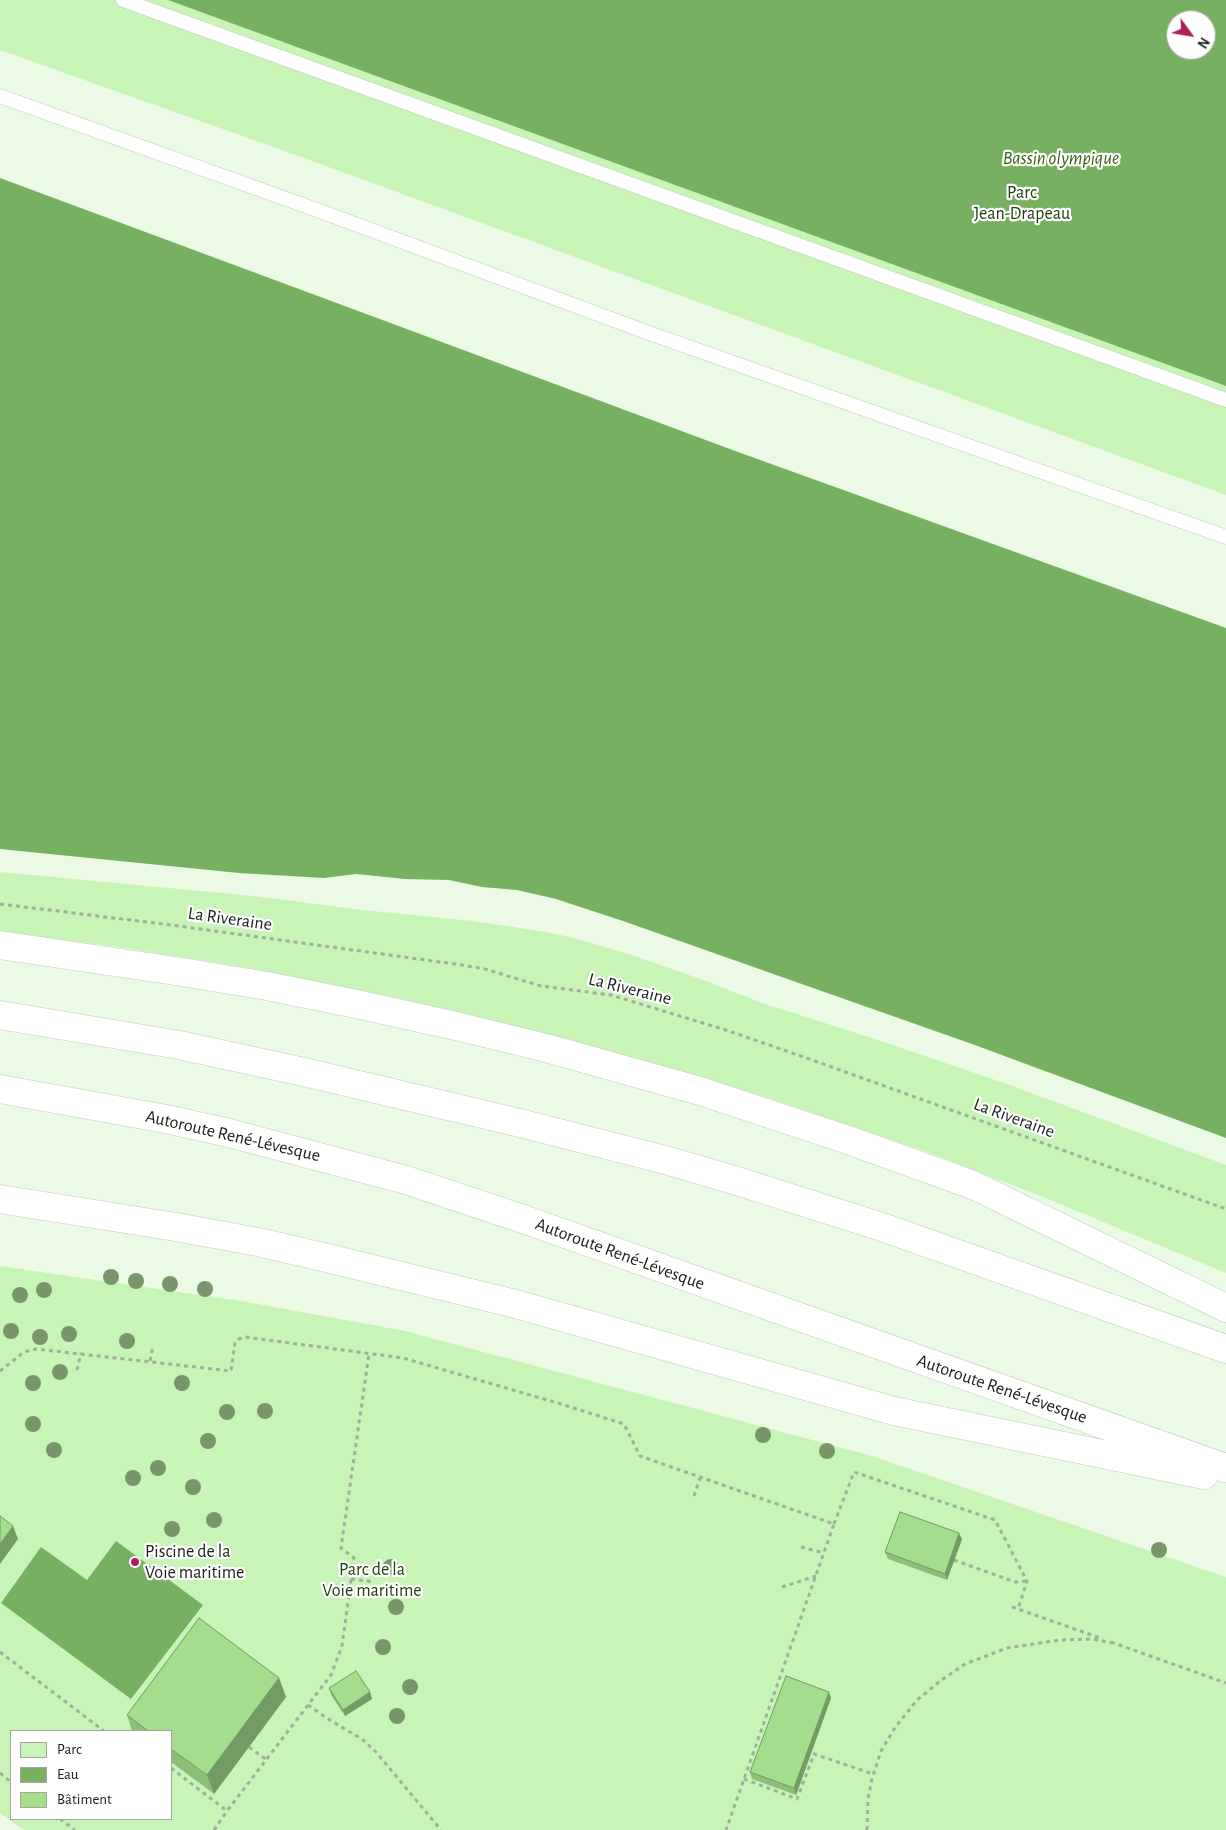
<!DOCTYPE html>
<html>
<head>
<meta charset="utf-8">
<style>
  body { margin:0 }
  #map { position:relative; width:1226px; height:1830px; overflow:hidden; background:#eafae4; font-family:"Alegreya Sans",sans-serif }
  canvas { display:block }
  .legend { position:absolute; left:10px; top:1730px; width:162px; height:90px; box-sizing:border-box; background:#fff; border:1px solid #a3a5a2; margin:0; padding:6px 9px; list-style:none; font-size:15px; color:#191e16 }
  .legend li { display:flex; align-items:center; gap:10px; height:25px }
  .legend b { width:25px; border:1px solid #a3a5a2 }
  .north { position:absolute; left:1166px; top:10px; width:50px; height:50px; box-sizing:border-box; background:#fff; border:1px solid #a3a5a2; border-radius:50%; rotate:122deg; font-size:14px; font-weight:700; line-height:20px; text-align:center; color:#191e16 }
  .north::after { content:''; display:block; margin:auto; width:18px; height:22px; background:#ac1e5c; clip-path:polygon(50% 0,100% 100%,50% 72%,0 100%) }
</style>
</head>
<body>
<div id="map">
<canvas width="1226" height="1830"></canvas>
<ul class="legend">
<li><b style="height:14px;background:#c8f4b7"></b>Parc</li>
<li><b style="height:14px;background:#78b061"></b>Eau</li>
<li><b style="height:14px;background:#a4de8d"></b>Bâtiment</li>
</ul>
<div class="north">N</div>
</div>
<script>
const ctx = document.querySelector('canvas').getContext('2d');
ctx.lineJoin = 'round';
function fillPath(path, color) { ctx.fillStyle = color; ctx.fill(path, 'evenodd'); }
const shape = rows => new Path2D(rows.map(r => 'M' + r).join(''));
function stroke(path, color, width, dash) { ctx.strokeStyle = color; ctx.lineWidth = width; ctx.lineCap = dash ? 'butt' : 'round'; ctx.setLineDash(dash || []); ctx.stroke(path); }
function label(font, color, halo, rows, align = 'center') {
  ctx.font = font + ' "Alegreya Sans",sans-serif'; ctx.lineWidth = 4.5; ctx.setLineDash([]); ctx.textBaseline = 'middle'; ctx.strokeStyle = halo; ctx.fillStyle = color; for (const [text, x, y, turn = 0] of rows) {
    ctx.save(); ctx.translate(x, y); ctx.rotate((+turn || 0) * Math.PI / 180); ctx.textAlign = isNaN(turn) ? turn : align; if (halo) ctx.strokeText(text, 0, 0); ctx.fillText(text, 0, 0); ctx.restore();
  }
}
fillPath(shape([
  [0,0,1226,0,1226,495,293,154,0,50],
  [1176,20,1206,20,1206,50,1176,50],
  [0,872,253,896,363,910,473,921,540,931,570,937,629,954,703,980,762,1003,875,1039,1007,1084,1226,1165,1226,1273,1048,1199,930,1153,766,1097,602,1049,459,1012,384,995,244,967,112,946,0,932],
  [0,1266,241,1301,405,1331,872,1456,1226,1577,1226,1830,24,1830,0,1813],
  [11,1731,171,1731,171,1819,11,1819]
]), '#c8f4b7');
fillPath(shape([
  [168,0,1226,0,1226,386,1070,329],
  [1176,20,1206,20,1206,50,1176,50],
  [0,178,738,452,1226,628,1226,1138,972,1044,623,921,556,899,517,890,482,887,449,880,405,879,356,874,324,878,239,873,0,849],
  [116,1541,203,1605,131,1699,1,1603,41,1547,87,1580]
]), '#78b061');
const service = shape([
  [123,0,1226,400],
  [0,96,317,210,649,333,1226,537]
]);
const motorway = shape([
  [0,945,182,972,267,986,356,1004,456,1026,546,1048,700,1091,848,1140,973,1185,1226,1308],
  [0,1015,179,1045,304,1072,524,1124,669,1161,737,1181,882,1227,1226,1349],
  [0,1089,166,1119,229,1133,406,1180,523,1219,1226,1468],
  [0,1199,176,1227,258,1242,327,1258,512,1303,894,1411,1204,1475]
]);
stroke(service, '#bfcfb9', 15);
stroke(motorway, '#bfcfb9', 29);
stroke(shape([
  [0,904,171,925,455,964,485,969,541,986,611,995,729,1031,815,1061,1226,1209],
  [150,1361,153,1346],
  [77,1370,81,1353],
  [0,1371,24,1352,36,1349,231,1371,235,1343,239,1339,245,1337,403,1358,561,1404,624,1424,640,1456,834,1524,726,1830],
  [694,1496,700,1478],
  [834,1524,854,1472,995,1520,1027,1581,1018,1609],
  [801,1547,824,1553],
  [954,1560,1015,1582,1027,1581],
  [351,1579,374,1582],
  [782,1587,816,1576],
  [1012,1607,1103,1639],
  [1111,1642,1226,1683],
  [0,1652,104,1731],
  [308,1705,328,1719,362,1739,376,1752,441,1830],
  [249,1747,267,1760],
  [171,1768,227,1811,331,1675,342,1646,354,1558,341,1548,369,1354],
  [0,1773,11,1782],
  [744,1779,797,1799,814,1754,873,1774],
  [60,1819,75,1830],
  [214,1830,227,1811],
  [867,1830,868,1799,872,1779,881,1751,896,1726,907,1713,916,1701,940,1681,965,1664,1007,1648,1060,1640,1093,1639,1112,1643]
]), '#a3af9e', 3, [4, 4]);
stroke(service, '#fff', 14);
stroke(motorway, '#fff', 28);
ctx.fillStyle = '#7a956c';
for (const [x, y] of [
  [111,1277],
  [136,1281],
  [170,1284],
  [205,1289],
  [44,1290],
  [20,1295],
  [11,1331],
  [69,1334],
  [40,1337],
  [127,1341],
  [60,1372],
  [33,1383],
  [182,1383],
  [265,1411],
  [227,1412],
  [33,1424],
  [763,1435],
  [208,1441],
  [54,1450],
  [827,1451],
  [158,1468],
  [133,1478],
  [193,1487],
  [214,1520],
  [172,1529],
  [1159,1550],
  [391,1567],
  [396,1607],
  [383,1647],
  [410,1687],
  [397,1716]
]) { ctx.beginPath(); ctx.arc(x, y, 8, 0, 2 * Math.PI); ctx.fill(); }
fillPath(shape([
  [962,1539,947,1580,888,1559,885,1552],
  [279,1678,286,1697,214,1794,171,1762,171,1731,132,1731,127,1715],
  [329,1688,370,1692,372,1699,345,1716,331,1695],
  [831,1698,796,1795,752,1779,750,1772]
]), '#8dbf79');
fillPath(shape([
  [13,1526,18,1539,0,1564,0,1544],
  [959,1533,962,1539,947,1580,945,1574],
  [279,1678,286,1697,214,1794,207,1775],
  [370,1692,372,1699,345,1716,343,1710],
  [829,1692,831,1698,796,1795,794,1788]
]), '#739b63');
const building = shape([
  [900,1512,959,1533,945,1574,885,1552,900,1512],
  [0,1516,13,1526,0,1544,0,1516],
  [199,1618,279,1678,207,1775,171,1749,171,1731,148,1731,127,1715,199,1618],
  [356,1671,370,1692,343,1710,329,1688,356,1671],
  [786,1676,829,1692,794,1788,750,1772,786,1676]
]);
fillPath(building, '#a4de8d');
stroke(building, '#739b63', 1);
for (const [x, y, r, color] of [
  [135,1562,5,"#ac1e5c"]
]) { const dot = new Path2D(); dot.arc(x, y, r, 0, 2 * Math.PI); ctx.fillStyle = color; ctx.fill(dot); stroke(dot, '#fff', 2); }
label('18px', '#1e420a', '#fff', [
  ["Parc",1022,193],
  ["Jean-Drapeau",1022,214],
  ["Parc de la",372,1570],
  ["Voie maritime",372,1591]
]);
label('18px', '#191e16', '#fff', [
  ["La Riveraine",230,919,8],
  ["La Riveraine",630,989,14],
  ["La Riveraine",1014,1118,20],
  ["Autoroute René-Lévesque",233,1136,13],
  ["Autoroute René-Lévesque",620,1254,20],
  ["Autoroute René-Lévesque",1002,1389,19]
]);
label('18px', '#191e16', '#fff', [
  ["Piscine de la",145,1552],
  ["Voie maritime",145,1573]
], 'left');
label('italic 19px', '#326616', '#fff', [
  ["Bassin olympique",1061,158]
]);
</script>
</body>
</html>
